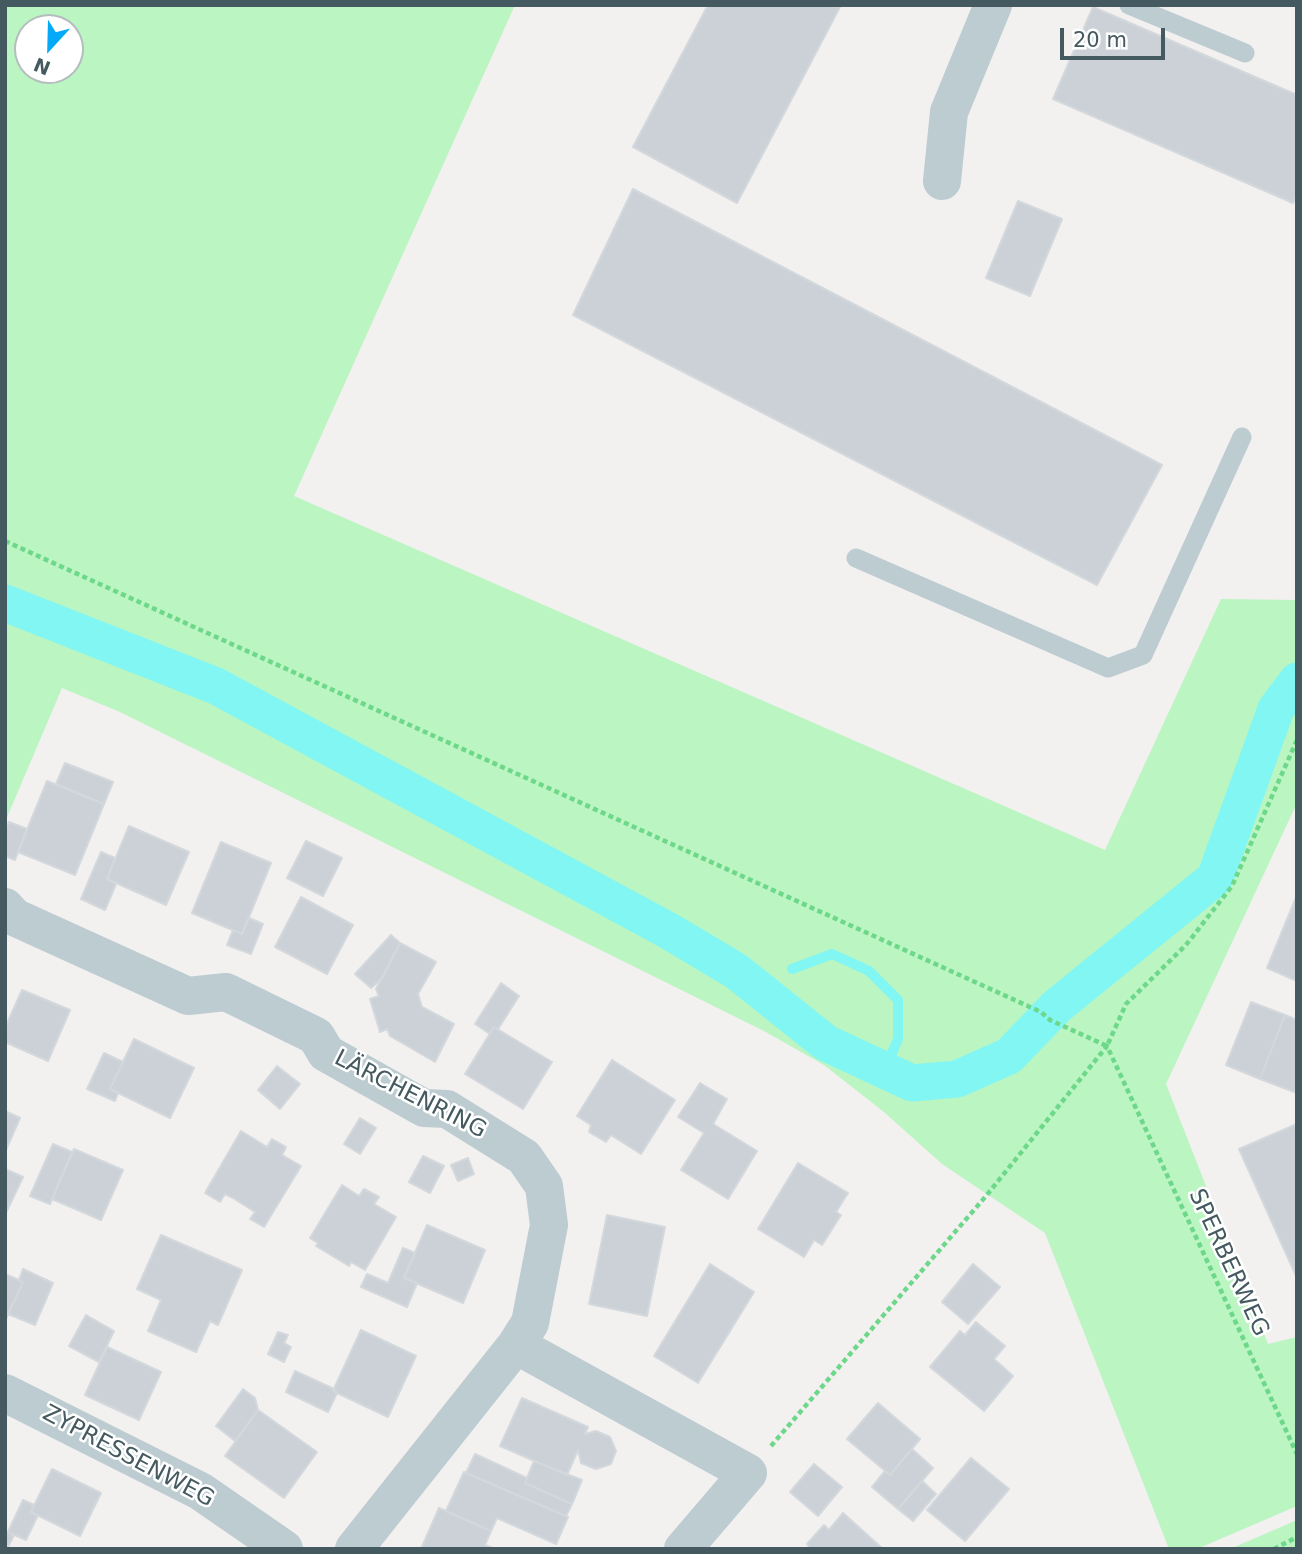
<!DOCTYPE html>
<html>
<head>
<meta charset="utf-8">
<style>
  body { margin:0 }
  #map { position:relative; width:1302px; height:1554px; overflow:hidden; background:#f3f0f0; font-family:"DejaVu Sans",sans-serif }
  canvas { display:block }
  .frame { position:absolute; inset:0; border:7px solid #455a60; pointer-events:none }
  .north { position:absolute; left:14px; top:14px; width:70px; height:70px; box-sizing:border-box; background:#fff; border:2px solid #b5bdbf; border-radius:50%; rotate:202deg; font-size:19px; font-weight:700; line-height:28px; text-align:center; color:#455a60 }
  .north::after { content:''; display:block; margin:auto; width:24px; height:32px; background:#04a9f8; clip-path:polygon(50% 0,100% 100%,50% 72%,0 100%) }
  .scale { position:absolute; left:1060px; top:28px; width:105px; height:32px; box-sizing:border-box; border:4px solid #455a60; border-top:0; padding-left:9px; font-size:21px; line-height:24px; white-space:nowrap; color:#455a60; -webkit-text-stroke:5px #fff; paint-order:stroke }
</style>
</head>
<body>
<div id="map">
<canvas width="1302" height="1554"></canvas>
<div class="frame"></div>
<div class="north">N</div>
<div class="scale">20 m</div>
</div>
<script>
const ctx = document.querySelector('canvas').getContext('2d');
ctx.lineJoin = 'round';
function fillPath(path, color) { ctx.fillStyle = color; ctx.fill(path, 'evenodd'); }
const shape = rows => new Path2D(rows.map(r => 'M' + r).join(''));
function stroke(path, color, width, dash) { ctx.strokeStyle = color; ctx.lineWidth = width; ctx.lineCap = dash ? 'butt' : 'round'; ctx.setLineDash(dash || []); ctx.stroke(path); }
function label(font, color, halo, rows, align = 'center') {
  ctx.font = font + ' "DejaVu Sans",sans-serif'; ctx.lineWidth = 5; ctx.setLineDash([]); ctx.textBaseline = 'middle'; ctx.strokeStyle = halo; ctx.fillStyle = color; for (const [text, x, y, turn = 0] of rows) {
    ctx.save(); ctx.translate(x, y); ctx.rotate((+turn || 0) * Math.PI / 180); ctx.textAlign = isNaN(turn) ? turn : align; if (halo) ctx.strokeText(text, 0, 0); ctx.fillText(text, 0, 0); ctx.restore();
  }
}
fillPath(shape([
  [5,5,515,5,294,496,1105,850,1221,599,1297,600,1297,803,1166,1084,1268,1344,1297,1337,1297,1506,1197,1549,1169,1549,1045,1233,942,1164,884,1112,824,1065,764,1031,120,712,62,688,5,822],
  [28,28,70,28,70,70,28,70],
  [1297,1520,1297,1549,1230,1549]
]), '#baf5c2');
stroke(shape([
  [792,969,832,954,869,971,898,1000,898,1039,884,1072]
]), '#82f6f3', 10);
stroke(shape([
  [5,603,216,686,669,931,736,971,826,1043,912,1083,957,1079,1009,1056,1057,1006,1215,878,1276,709,1297,681]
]), '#82f6f3', 37);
const building = shape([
  [708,5,841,5,737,203,633,147,708,5],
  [1093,7,1297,95,1297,194,1293,203,1053,99,1093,7],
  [633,189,1162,465,1097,585,573,315,633,189],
  [1018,201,1062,219,1030,296,986,278,1018,201],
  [65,763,113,782,104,804,56,784,65,763],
  [47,781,104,804,75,875,18,852,47,781],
  [9,822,27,829,15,860,5,856,5,831,9,822],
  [129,826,189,852,166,905,107,879,129,826],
  [306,841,342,858,323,896,287,878,306,841],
  [221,842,271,863,242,934,192,913,221,842],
  [101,852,115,858,107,879,116,884,105,910,81,899,101,852],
  [1297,895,1297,981,1267,968,1297,895],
  [301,897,353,925,327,974,275,947,301,897],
  [249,918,263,924,251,954,227,945,233,930,242,934,249,918],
  [391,935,400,943,383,977,371,988,355,974,391,935],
  [400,943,436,962,418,994,422,1007,454,1024,435,1062,390,1036,387,1029,380,1032,370,999,379,996,376,989,400,943],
  [501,983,519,996,498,1029,494,1027,490,1034,475,1024,501,983],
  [22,990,70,1010,48,1061,5,1042,5,1028,22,990],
  [1251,1002,1285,1015,1260,1079,1226,1065,1251,1002],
  [1285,1015,1297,1020,1297,1093,1260,1079,1285,1015],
  [494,1027,552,1062,523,1109,465,1074,494,1027],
  [134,1039,194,1068,170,1118,110,1089,134,1039],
  [104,1053,123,1062,110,1089,118,1093,115,1101,87,1089,104,1053],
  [612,1060,675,1100,641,1154,611,1135,606,1142,589,1132,591,1125,577,1116,612,1060],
  [277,1066,300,1084,280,1109,258,1090,277,1066],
  [700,1083,727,1099,713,1124,757,1151,728,1199,681,1170,704,1133,678,1117,700,1083],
  [5,1111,20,1118,5,1152,5,1111],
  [360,1118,376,1128,360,1154,344,1144,360,1118],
  [1297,1124,1297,1278,1239,1149,1297,1124],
  [241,1131,267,1147,272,1139,286,1147,282,1155,301,1166,264,1227,250,1219,255,1212,233,1198,225,1194,220,1202,205,1193,241,1131],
  [53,1144,72,1152,50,1204,30,1196,53,1144],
  [74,1149,123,1170,101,1220,52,1199,74,1149],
  [423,1156,444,1166,430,1193,409,1182,423,1156],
  [468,1158,474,1174,458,1181,451,1165,468,1158],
  [798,1163,848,1193,836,1212,841,1215,822,1245,814,1240,804,1257,758,1229,798,1163],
  [5,1169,23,1177,5,1215,5,1169],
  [342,1185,359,1196,364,1189,379,1197,374,1204,396,1217,365,1270,351,1262,349,1266,316,1246,318,1243,310,1238,342,1185],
  [607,1215,665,1227,647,1316,589,1304,607,1215],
  [427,1225,485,1250,463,1303,404,1278,427,1225],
  [161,1235,242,1270,218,1325,210,1321,196,1352,148,1331,161,1300,137,1289,161,1235],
  [403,1248,415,1253,404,1278,417,1283,407,1307,361,1287,367,1274,388,1283,403,1248],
  [710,1264,754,1292,698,1383,654,1356,710,1264],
  [973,1264,1000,1287,968,1324,942,1302,973,1264],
  [23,1269,53,1283,35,1325,8,1314,23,1282,19,1280,23,1269],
  [5,1274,23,1282,5,1321,5,1274],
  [86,1315,114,1331,99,1362,69,1346,86,1315],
  [976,1322,1005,1346,994,1359,1013,1376,984,1411,930,1367,960,1331,965,1335,976,1322],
  [361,1330,416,1356,388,1417,333,1391,361,1330],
  [278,1332,288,1335,284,1343,291,1347,284,1362,268,1354,278,1332],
  [107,1347,161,1372,139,1420,85,1395,107,1347],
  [295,1371,334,1389,337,1393,328,1412,286,1392,295,1371],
  [243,1389,255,1398,258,1410,235,1441,216,1426,243,1389],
  [522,1398,588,1427,585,1434,596,1431,610,1437,616,1451,611,1464,596,1469,581,1463,578,1450,567,1475,500,1446,522,1398],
  [878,1403,920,1439,890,1475,847,1439,878,1403],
  [258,1410,317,1452,284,1498,225,1456,258,1410],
  [912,1449,933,1468,898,1509,872,1487,885,1471,890,1475,912,1449],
  [475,1454,527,1478,525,1483,572,1504,566,1516,466,1473,475,1454],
  [971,1458,1009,1489,965,1541,927,1510,971,1458],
  [534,1461,582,1480,572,1504,525,1483,534,1461],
  [814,1464,842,1487,818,1516,790,1492,814,1464],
  [52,1469,101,1493,80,1536,31,1512,52,1469],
  [464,1472,568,1517,556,1544,497,1518,491,1531,446,1511,464,1472],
  [922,1481,936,1494,913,1521,898,1509,922,1481],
  [23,1500,34,1505,31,1512,38,1515,26,1540,8,1532,23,1500],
  [439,1508,491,1531,485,1545,495,1549,421,1549,439,1508],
  [843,1513,883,1549,811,1549,807,1544,824,1525,829,1530,843,1513],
  [5,1531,14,1535,7,1549,5,1548,5,1531]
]);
fillPath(building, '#cbd1d6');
stroke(building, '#d3d8dc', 2);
stroke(shape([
  [5,541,1041,1012,1050,1020,1107,1046,1126,1004,1186,945,1232,886,1297,740],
  [771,1446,986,1196,1107,1046,1297,1454],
  [1274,1549,1297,1537]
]), '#6dd78a', 4.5, [5, 3.5]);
stroke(shape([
  [1129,5,1245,53],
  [856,558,1108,668,1143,655,1242,437]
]), '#bcccd1', 19);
stroke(shape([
  [942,181,949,112,993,5],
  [5,907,14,917,188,996,226,992,316,1036,326,1053,424,1108,447,1109,524,1157,544,1186,549,1225,530,1323,516,1345,354,1549],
  [516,1345,748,1473,683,1549],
  [5,1393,200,1491,284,1549]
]), '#bcccd1', 38);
label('23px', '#455a60', '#fff', [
  ["LÄRCHENRING",410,1095,27],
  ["SPERBERWEG",1228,1263,65],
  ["ZYPRESSENWEG",128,1457,28]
]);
</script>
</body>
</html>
